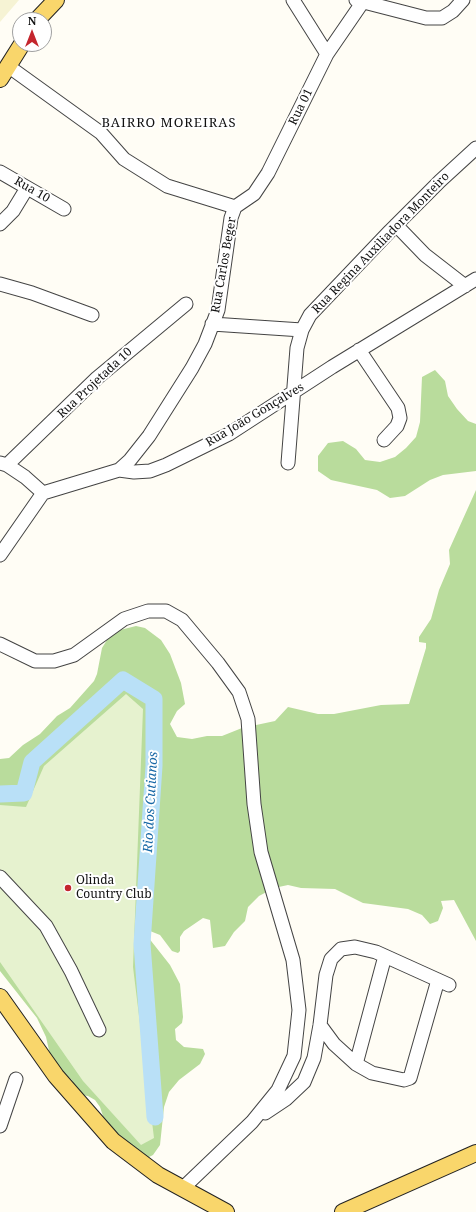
<!DOCTYPE html>
<html>
<head>
<meta charset="utf-8">
<style>
  body { margin:0 }
  #map { position:relative; width:476px; height:1212px; overflow:hidden; background:#fffdf5; font-family:"Noto Serif",serif }
  canvas { display:block }
  .north { position:absolute; left:12px; top:12px; width:40px; height:40px; box-sizing:border-box; background:#fff; border:1px solid #a0a0a0; border-radius:50%; rotate:0deg; font-size:11px; font-weight:700; line-height:16px; text-align:center; color:#111 }
  .north::after { content:''; display:block; margin:auto; width:14px; height:18px; background:#c4262e; clip-path:polygon(50% 0,100% 100%,50% 72%,0 100%) }
</style>
</head>
<body>
<div id="map">
<canvas width="476" height="1212"></canvas>
<div class="north">N</div>
</div>
<script>
const ctx = document.querySelector('canvas').getContext('2d');
ctx.lineJoin = 'round';
function fillPath(path, color) { ctx.fillStyle = color; ctx.fill(path, 'evenodd'); }
const shape = rows => new Path2D(rows.map(r => 'M' + r).join(''));
function stroke(path, color, width, dash) { ctx.strokeStyle = color; ctx.lineWidth = width; ctx.lineCap = dash ? 'butt' : 'round'; ctx.setLineDash(dash || []); ctx.stroke(path); }
function label(font, color, halo, rows, align = 'center') {
  ctx.font = font + ' "Noto Serif",serif'; ctx.lineWidth = 4; ctx.setLineDash([]); ctx.textBaseline = 'middle'; ctx.strokeStyle = halo; ctx.fillStyle = color; for (const [text, x, y, turn = 0] of rows) {
    ctx.save(); ctx.translate(x, y); ctx.rotate((+turn || 0) * Math.PI / 180); ctx.textAlign = isNaN(turn) ? turn : align; if (halo) ctx.strokeText(text, 0, 0); ctx.fillText(text, 0, 0); ctx.restore();
  }
}
fillPath(shape([
  [0,0,19,0,0,22]
]), '#f6f3d4');
fillPath(shape([
  [435,370,445,381,448,396,457,409,468,421,476,424,476,471,443,475,430,480,405,496,390,498,377,490,331,480,318,471,318,456,328,443,343,441,356,449,365,460,380,462,395,457,406,448,416,437,420,422,422,377],
  [476,490,476,941,454,900,441,901,443,908,438,921,430,924,422,915,408,909,363,903,335,889,301,888,288,885,274,888,259,896,248,907,245,921,234,932,225,946,213,948,210,920,203,918,184,931,180,937,180,951,178,953,172,951,160,935,150,931,148,937,170,965,180,984,183,1017,182,1023,175,1029,176,1040,184,1047,203,1049,205,1054,200,1064,179,1080,169,1092,164,1107,160,1145,153,1155,143,1160,107,1128,100,1107,95,1100,88,1096,75,1094,72,1080,58,1068,51,1059,46,1037,37,1018,0,971,0,759,9,758,23,745,40,734,57,716,70,708,94,681,97,674,102,648,107,640,120,630,136,626,145,628,161,640,170,654,181,683,185,704,177,711,170,724,177,737,192,739,207,736,222,736,242,728,275,721,288,707,318,714,334,714,381,705,409,704,426,648,426,643,419,642,419,637,431,619,439,590,450,564,449,550]
]), '#b9dc9c');
fillPath(shape([
  [126,694,143,709,133,967,154,1138,141,1145,83,1081,0,962,0,805,26,807,44,766]
]), '#e6f2cf');
stroke(shape([
  [0,794,24,793,32,762,123,680,154,699,154,766,142,944,155,1117]
]), '#b9e0f7', 17);
const minor = shape([
  [293,0,327,54],
  [356,0,426,18,442,18,453,11,463,0],
  [8,66,101,133,124,159,167,186,235,207,231,218,218,310,205,344,192,368,149,436,130,460,119,470],
  [0,172,64,209],
  [235,207,254,194,268,173,327,54,362,3],
  [0,224,13,211,27,188],
  [396,225,425,255,465,286],
  [0,284,32,293,92,315],
  [212,324,302,330],
  [359,350,398,408,400,418,397,426,384,440],
  [0,463,7,465,25,477,43,493],
  [288,463,297,348,302,330,310,315,390,231,440,181,476,148],
  [7,465,97,378,186,304],
  [43,493,119,470,134,472,150,471,166,465,229,434,332,367,476,279],
  [0,555,43,493],
  [0,644,35,661,54,661,74,655,124,619,148,611,166,611,182,620,218,663,239,692,248,719,254,804,261,852,293,960,299,1010,294,1056,278,1090,252,1122,182,1189],
  [0,877,46,926,71,971,99,1030],
  [320,1025,334,1044,356,1064,372,1073,404,1080,410,1078,438,980],
  [356,1064,385,956],
  [265,1113,286,1099,304,1082,314,1058,320,1025,326,975,331,959,341,949,355,947,376,952,449,985],
  [0,1126,16,1079]
]);
const major = shape([
  [37,20,56,0],
  [0,79,22,44],
  [0,997,56,1076,113,1141,158,1175,226,1212],
  [343,1212,476,1153]
]);
stroke(minor, '#444', 15);
stroke(major, '#222', 18);
stroke(minor, '#fff', 13);
stroke(major, '#f9d66b', 16);
for (const [x, y, r, color] of [
  [68,888,4,"#c4262e"]
]) { const dot = new Path2D(); dot.arc(x, y, r, 0, 2 * Math.PI); ctx.fillStyle = color; ctx.fill(dot); stroke(dot, '#fff', 1.5); }
label('12px', '#111', '#fff', [
  ["Rua 01",301,107,-64],
  ["Rua 10",32,190,30],
  ["Rua Regina Auxiliadora Monteiro",381,243,-46],
  ["Rua Carlos Beger",224,265,-80],
  ["Rua Projetada 10",95,383,-43],
  ["Rua João Gonçalves",255,415,-31]
]);
label('12px', '#111', '#fff', [
  ["Olinda",76,881],
  ["Country Club",76,895]
], 'left');
ctx.letterSpacing = '1px';
label('13px', '#111', '#fff', [
  ["BAIRRO MOREIRAS",169,123]
]);
ctx.letterSpacing = '0px';
label('italic 13px', '#1768a6', '#fff', [
  ["Rio dos Cutianos",151,802,-87]
]);
</script>
</body>
</html>
